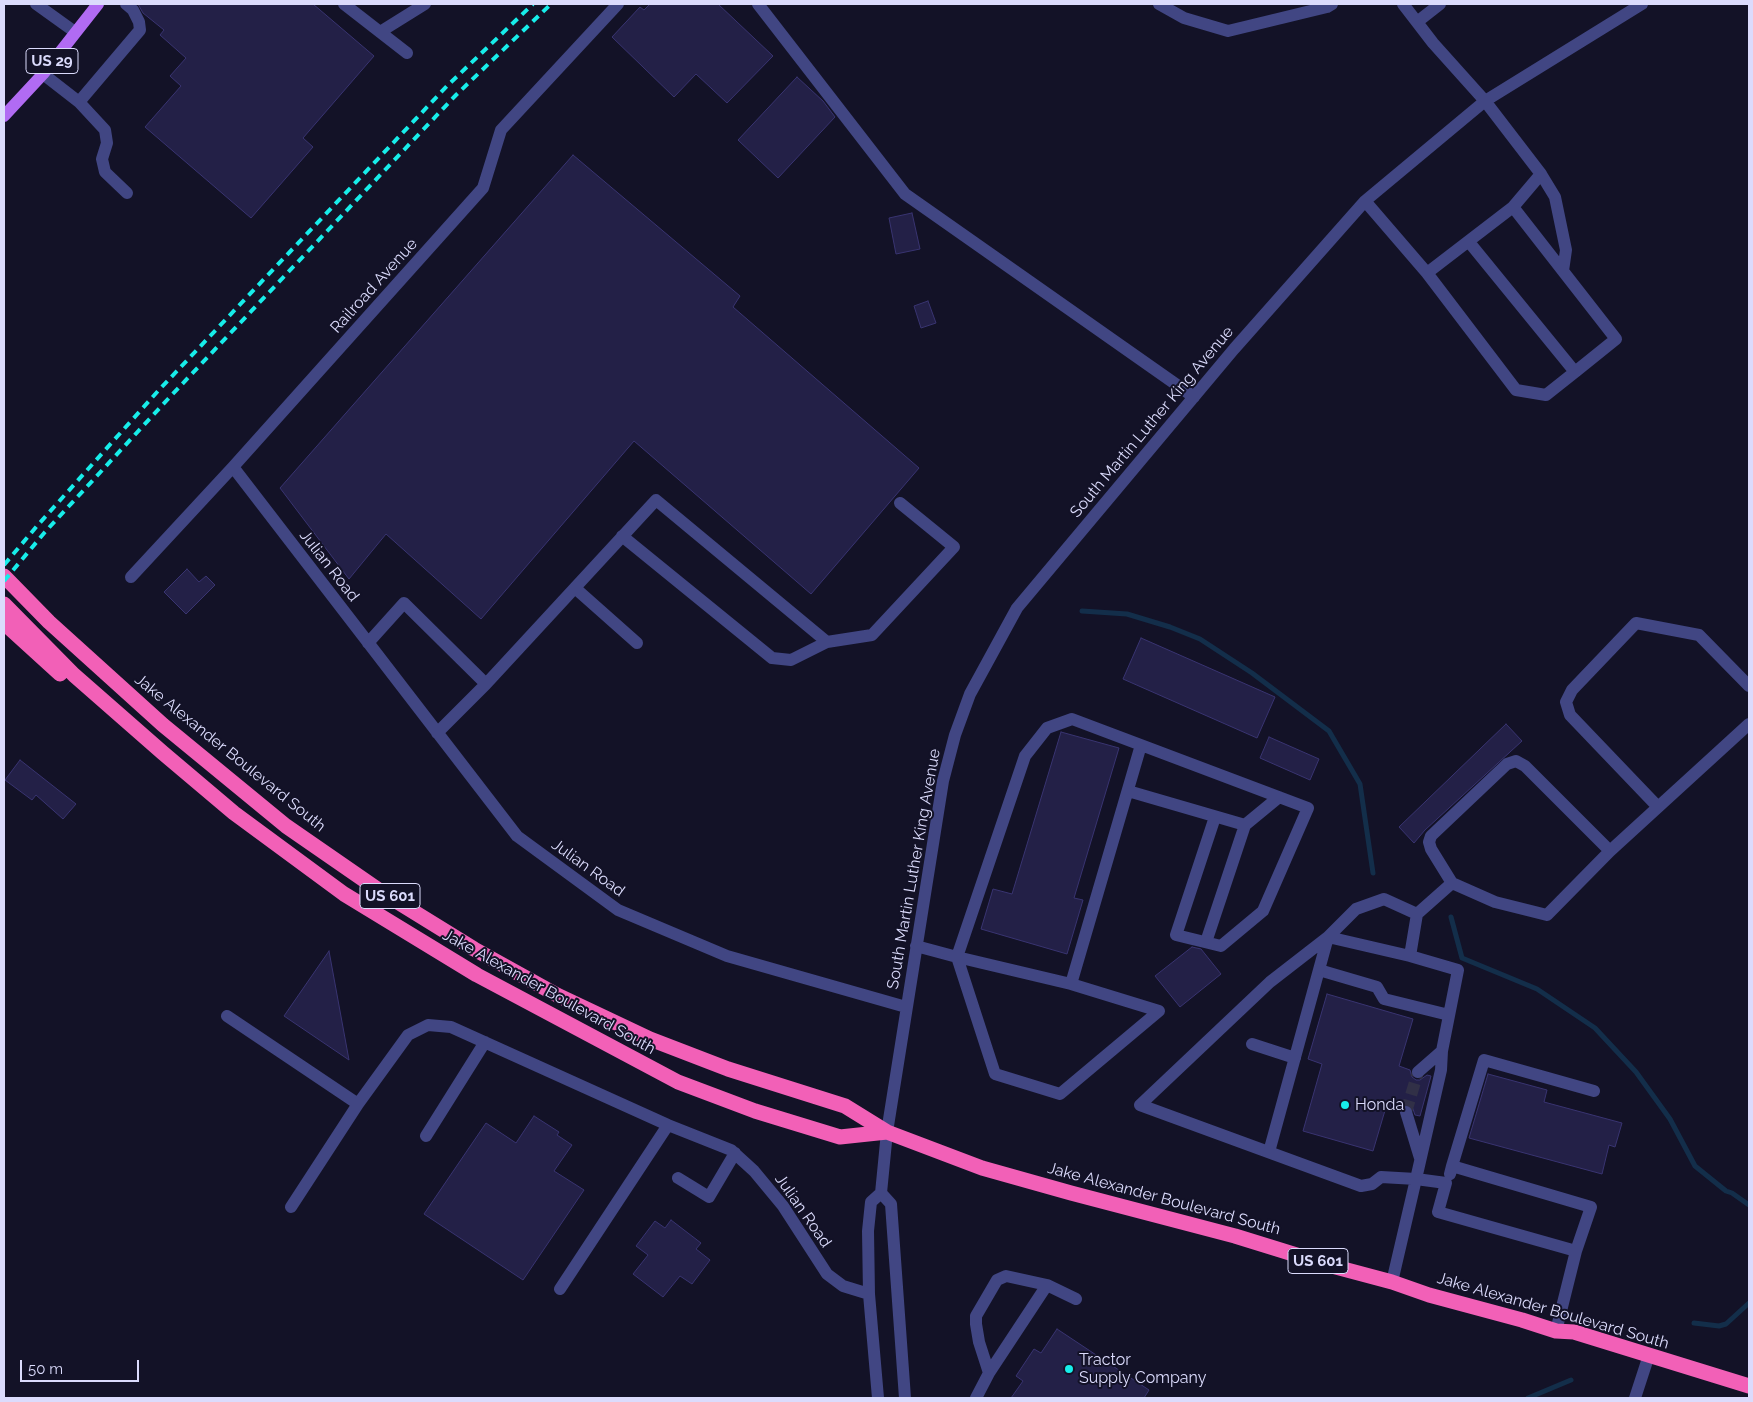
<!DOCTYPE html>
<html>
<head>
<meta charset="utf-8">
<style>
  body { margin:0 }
  #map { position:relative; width:1753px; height:1402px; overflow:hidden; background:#131227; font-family:Raleway,sans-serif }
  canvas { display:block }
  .frame { position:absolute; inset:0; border:5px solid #dbdbfc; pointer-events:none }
  .scale { position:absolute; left:20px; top:1360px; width:119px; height:22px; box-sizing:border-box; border:2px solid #dbdbfc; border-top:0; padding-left:6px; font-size:15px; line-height:18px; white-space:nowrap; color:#dbdbfc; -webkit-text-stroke:4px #131227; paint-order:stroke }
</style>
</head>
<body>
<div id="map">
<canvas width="1753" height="1402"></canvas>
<div class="frame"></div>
<div class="scale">50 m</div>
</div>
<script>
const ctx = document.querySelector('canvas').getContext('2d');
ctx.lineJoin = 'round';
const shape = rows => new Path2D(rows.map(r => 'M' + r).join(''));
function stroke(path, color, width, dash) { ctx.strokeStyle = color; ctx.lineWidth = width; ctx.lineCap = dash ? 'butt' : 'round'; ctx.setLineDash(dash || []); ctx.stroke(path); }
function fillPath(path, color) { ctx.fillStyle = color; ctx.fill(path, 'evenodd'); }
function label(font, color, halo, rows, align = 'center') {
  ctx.font = font + ' Raleway,sans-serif'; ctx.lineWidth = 4; ctx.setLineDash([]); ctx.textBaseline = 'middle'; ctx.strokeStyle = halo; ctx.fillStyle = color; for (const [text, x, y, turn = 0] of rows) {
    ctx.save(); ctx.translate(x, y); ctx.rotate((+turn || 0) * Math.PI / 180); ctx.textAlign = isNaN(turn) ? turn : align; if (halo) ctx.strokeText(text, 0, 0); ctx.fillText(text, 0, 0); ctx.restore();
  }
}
stroke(shape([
  [1082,611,1127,614,1170,627,1200,639,1252,673,1329,731,1360,784,1373,873],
  [1451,917,1462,958,1537,989,1595,1028,1636,1072,1670,1119,1695,1166,1726,1191,1732,1193,1749,1205],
  [1694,1323,1719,1326,1726,1324,1749,1303],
  [1528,1398,1571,1380]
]), '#132e4a', 5);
const building = shape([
  [138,4,313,4,374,56,303,138,313,147,251,218,145,127,181,86,170,76,186,58,160,35,164,30,143,13,138,4],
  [650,4,718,4,773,56,727,103,696,74,674,97,612,37,640,7,644,10,650,4],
  [797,77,823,101,835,117,778,178,738,140,797,77],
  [573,155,740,296,733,307,919,468,811,594,634,441,481,619,386,534,349,579,280,488,573,155],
  [912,213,920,249,896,254,889,218,912,213],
  [928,301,936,323,921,328,914,306,928,301],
  [187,569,199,582,206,576,215,585,186,614,164,592,187,569],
  [1141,638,1275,697,1257,738,1123,679,1141,638],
  [1506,724,1522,741,1425,830,1414,843,1399,827,1506,724],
  [1061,732,1119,748,1074,898,1083,900,1067,954,981,929,993,889,1012,894,1061,732],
  [1269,737,1319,759,1310,780,1260,758,1269,737],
  [20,760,76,804,63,819,36,795,32,800,5,780,20,760],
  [1192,947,1201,949,1221,974,1180,1007,1155,976,1192,947],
  [329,951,349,1060,284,1016,329,951],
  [1327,994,1413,1019,1399,1066,1410,1070,1412,1077,1416,1080,1420,1080,1427,1075,1431,1076,1420,1116,1415,1115,1412,1106,1408,1104,1403,1104,1398,1110,1386,1107,1373,1151,1303,1131,1322,1064,1308,1059,1327,994],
  [1488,1074,1547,1090,1544,1102,1622,1123,1615,1147,1609,1145,1602,1174,1469,1138,1488,1074],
  [534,1116,559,1132,557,1135,572,1145,554,1171,584,1190,523,1280,424,1214,486,1123,516,1143,534,1116],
  [671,1220,701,1243,696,1249,710,1260,692,1284,680,1276,663,1297,633,1274,648,1255,636,1246,655,1221,665,1228,671,1220],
  [1057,1329,1149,1390,1144,1398,1011,1398,1023,1381,1016,1376,1034,1349,1041,1353,1057,1329]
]);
fillPath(building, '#232047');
stroke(building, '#393471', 1);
stroke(shape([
  [1406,1112,1418,1072]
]), '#313047', 12, [12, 6]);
stroke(shape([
  [36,4,75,32],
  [344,4,407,53],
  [758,4,905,194,1194,397],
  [1159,4,1184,18,1228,31,1327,7,1332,4],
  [1417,22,1440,4],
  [380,32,425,4],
  [43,74,79,102,105,130,107,143,102,159,105,172,127,193],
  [79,102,140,30,139,22,133,10,126,4],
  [1541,174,1555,197,1566,250,1563,271],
  [1365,201,1427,273,1513,207,1541,174,1485,101,1433,43,1403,4],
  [1469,242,1575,372,1616,339,1513,207],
  [1427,273,1516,390,1546,395,1575,372],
  [233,467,517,836,618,910,727,956,906,1007],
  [622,536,772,658,791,660,827,642],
  [131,577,233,467,483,188,501,130,618,4],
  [575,588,637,643],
  [368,643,404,603,486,684,437,733],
  [486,684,656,500,827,642,872,635,954,547,900,503],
  [1141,745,1308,808,1263,911,1221,946,1176,935,1215,817],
  [1128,791,1245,825,1279,797],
  [1658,807,1570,715,1566,702,1572,690,1636,623,1699,635,1749,686],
  [1610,851,1749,724],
  [1206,942,1245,825],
  [916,946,957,957,1071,984,1141,745,1072,719,1047,728,1025,756,957,957,995,1074,1060,1094,1159,1011,1071,984],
  [1410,956,1417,914,1452,883,1431,849,1429,842,1431,836,1507,764,1516,761,1525,766,1610,851,1547,915,1495,902,1452,883],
  [1319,970,1377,987,1384,999,1449,1015],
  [227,1016,358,1104],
  [1252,1044,1295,1058],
  [1418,1072,1442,1051],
  [1406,1112,1420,1158],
  [426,1136,485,1042],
  [1269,1152,1328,937,1356,909,1384,899,1417,914],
  [1452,1166,1484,1060,1594,1091],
  [1450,1174,1452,1166,1591,1207,1576,1251],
  [678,1178,709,1197,735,1153],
  [881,1193,891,1204,905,1398],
  [291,1207,358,1104,408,1035,428,1025,451,1027,668,1125,731,1150,754,1171,783,1206,827,1274,843,1286,869,1294],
  [1392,1282,1416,1179,1381,1177,1372,1184,1361,1186,1140,1105,1270,982,1328,937,1410,956,1458,970,1442,1051,1441,1070,1416,1179,1446,1183,1438,1212,1576,1251,1556,1331],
  [560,1289,668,1125],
  [989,1373,979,1342,976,1324,976,1316,997,1280,1006,1276,1047,1285,1076,1299],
  [878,1398,869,1294,868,1231,871,1202,881,1193,887,1132,943,781,955,735,970,694,1017,608,1234,349,1365,201,1485,101,1642,4],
  [976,1398,989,1373,1047,1285],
  [1635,1398,1649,1355]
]), '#414683', 12);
stroke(shape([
  [4,116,43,74,98,4]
]), '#b16bf3', 12);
stroke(shape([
  [4,576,49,622,163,725,286,826,380,891,474,949,557,995,650,1039,728,1069,845,1106,887,1132,982,1168,1071,1193,1235,1236,1332,1266,1392,1282,1429,1295,1522,1320,1556,1331,1574,1332,1749,1386],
  [4,604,74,675,163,753,234,813,344,894,477,975,678,1082,755,1111,840,1137,887,1132],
  [4,623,60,674]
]), '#f260b7', 15);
stroke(shape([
  [4,565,37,526,158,391,447,86,533,4],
  [4,581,45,532,168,399,456,95,551,4]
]), '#17edea', 4, [8, 6]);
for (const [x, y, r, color] of [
  [1345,1105,5,"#17edea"],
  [1069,1369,5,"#17edea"]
]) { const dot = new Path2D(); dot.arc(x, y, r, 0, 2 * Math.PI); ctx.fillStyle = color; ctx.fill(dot); stroke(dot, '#131227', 2); }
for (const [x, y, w] of [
  [52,61,52],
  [390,896,60],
  [1318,1261,60]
]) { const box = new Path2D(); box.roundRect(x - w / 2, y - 12.5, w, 25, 4); ctx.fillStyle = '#131227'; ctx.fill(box); stroke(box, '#dbdbfc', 1); }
label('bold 15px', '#dbdbfc', null, [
  ["US 29",52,61],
  ["US 601",390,896],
  ["US 601",1318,1261]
]);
label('16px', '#dbdbfc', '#131227', [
  ["Railroad Avenue",374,286,-48],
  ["South Martin Luther King Avenue",1152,422,-50],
  ["Julian Road",329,566,52],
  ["Jake Alexander Boulevard South",230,753,39],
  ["Julian Road",588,868,36],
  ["South Martin Luther King Avenue",914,869,-80],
  ["Jake Alexander Boulevard South",549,992,29],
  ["Jake Alexander Boulevard South",1164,1199,15],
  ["Julian Road",803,1211,55],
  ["Jake Alexander Boulevard South",1553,1311,16]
]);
label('16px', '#dbdbfc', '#131227', [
  ["Honda",1355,1105],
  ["Tractor",1079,1360],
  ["Supply Company",1079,1378]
], 'left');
</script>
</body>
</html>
